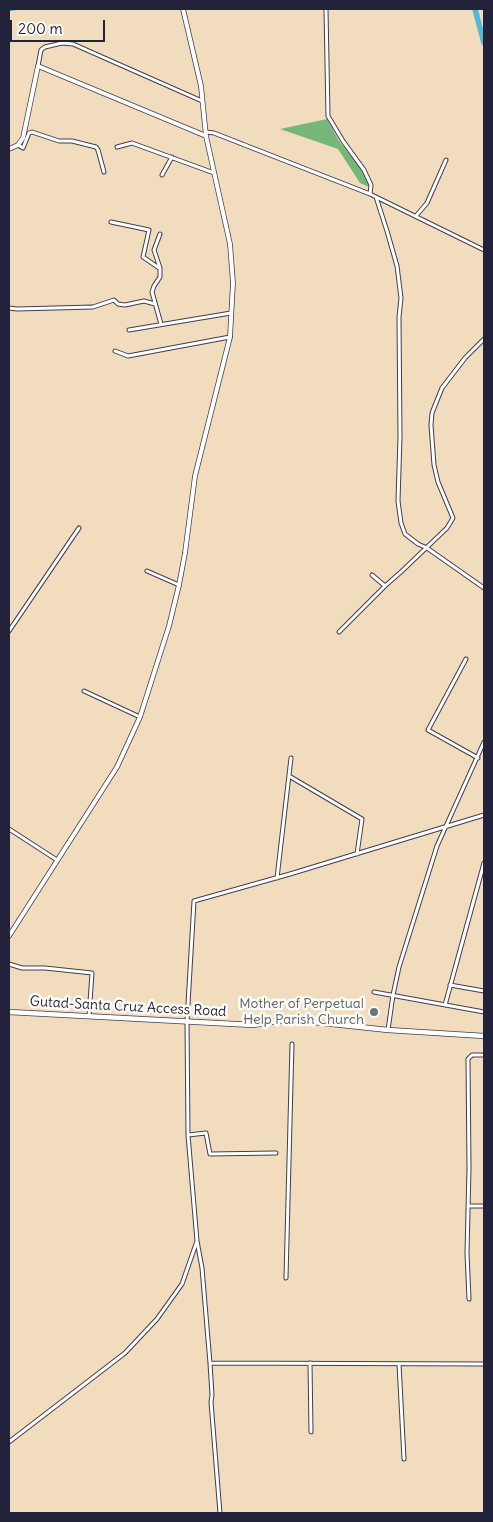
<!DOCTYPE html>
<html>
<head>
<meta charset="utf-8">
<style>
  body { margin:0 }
  #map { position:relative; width:493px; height:1522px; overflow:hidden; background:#f1ddbd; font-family:Delius,sans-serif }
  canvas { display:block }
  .frame { position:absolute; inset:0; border:10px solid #22223b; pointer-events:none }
  .scale { position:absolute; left:10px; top:20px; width:95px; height:22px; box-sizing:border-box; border:2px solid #22223b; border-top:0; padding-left:6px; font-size:15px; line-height:18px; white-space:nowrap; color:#22223b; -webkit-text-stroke:4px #fdfcf7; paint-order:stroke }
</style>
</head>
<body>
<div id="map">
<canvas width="493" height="1522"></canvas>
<div class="frame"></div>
<div class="scale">200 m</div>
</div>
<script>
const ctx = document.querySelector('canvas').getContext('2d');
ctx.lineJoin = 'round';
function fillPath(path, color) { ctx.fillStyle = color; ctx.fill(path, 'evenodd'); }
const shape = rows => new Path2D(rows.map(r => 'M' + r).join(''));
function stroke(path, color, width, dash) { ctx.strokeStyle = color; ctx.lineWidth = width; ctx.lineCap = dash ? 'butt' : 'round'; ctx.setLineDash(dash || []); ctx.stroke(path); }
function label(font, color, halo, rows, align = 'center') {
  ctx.font = font + ' Delius,sans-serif'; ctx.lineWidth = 5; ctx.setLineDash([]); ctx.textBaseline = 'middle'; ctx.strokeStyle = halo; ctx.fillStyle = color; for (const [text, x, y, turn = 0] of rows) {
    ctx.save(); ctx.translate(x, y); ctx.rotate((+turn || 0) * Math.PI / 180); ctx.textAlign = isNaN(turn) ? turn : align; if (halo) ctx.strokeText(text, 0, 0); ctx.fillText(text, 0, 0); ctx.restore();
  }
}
fillPath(shape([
  [327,119,339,141,363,171,369,187,360,183,338,149,280,129]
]), '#76b779');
stroke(shape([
  [9,11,20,9]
]), '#57b6d5', 1);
stroke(shape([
  [475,9,484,43]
]), '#57b6d5', 5.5);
const minor = shape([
  [326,9,328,116,343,141,364,170,371,185,370,194],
  [38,66,41,50,45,47,62,43,73,44,202,101],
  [206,132,214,133,370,194,484,250],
  [18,145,23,148,29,133,32,132,59,141,72,141,96,147,98,150,104,172],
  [117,147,132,143,214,173],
  [162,175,172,157],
  [376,197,387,231,397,266,401,298,399,317,400,437,398,501,401,523,405,534,418,544,427,548,484,588],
  [416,216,427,203,446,160],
  [111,222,149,230,143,257,159,268],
  [160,234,154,250,160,268,160,277,154,286,152,292,161,324],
  [9,308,17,309,93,307,114,300,118,304,125,305,144,301,155,304],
  [129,330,231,313],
  [115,351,128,356,230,337],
  [147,571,179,585],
  [372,575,385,586],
  [9,631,79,528],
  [339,632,385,586,402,571,447,528,453,518,438,482,434,465,431,425,432,413,442,388,465,358,484,339],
  [466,659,428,730,478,758],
  [84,691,140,717],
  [289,776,362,819,357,854],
  [9,829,57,860],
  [277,878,291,758],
  [9,964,22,968,45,968,92,973,89,1016],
  [450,985,484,991],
  [374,992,484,1012],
  [445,1005,484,863],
  [388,1030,393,995,399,967,437,846,484,742],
  [188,1135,206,1133,210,1154,276,1153],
  [468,1206,484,1206],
  [286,1278,292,1044],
  [469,1299,467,1253,469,1168,468,1059,472,1055,482,1055],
  [210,1363,484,1364],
  [310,1363,311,1432],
  [399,1364,404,1459],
  [9,1442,125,1353,157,1319,182,1284,197,1241],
  [220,1513,211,1402,212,1395,210,1363,202,1268,197,1241,188,1135,187,1021,194,901,290,874,484,815]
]);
const tertiary = shape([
  [9,149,18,145,23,138,38,66,206,136],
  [9,936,117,767,140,717,169,626,179,585,185,553,195,476,230,337,233,283,230,244,206,136,201,86,183,9]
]);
const secondary = shape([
  [9,1012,253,1025,283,1020,295,1020,388,1030,484,1036]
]);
stroke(minor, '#413e4e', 5);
stroke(tertiary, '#413e4e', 5.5);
stroke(secondary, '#413e4e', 6);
stroke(minor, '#fff', 3);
stroke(tertiary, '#fff', 4);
stroke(secondary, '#fff', 4.5);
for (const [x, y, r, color] of [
  [374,1012,5,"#6b7280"]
]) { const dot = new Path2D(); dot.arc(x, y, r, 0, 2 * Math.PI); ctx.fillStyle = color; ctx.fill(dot); stroke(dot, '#fdfcf7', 2); }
label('14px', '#5b616d', '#fdfcf7', [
  ["Mother of Perpetual",364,1004],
  ["Help Parish Church",364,1020]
], 'right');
label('14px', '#22223b', '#fdfcf7', [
  ["Gutad-Santa Cruz Access Road",128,1007,3]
]);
</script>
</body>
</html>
